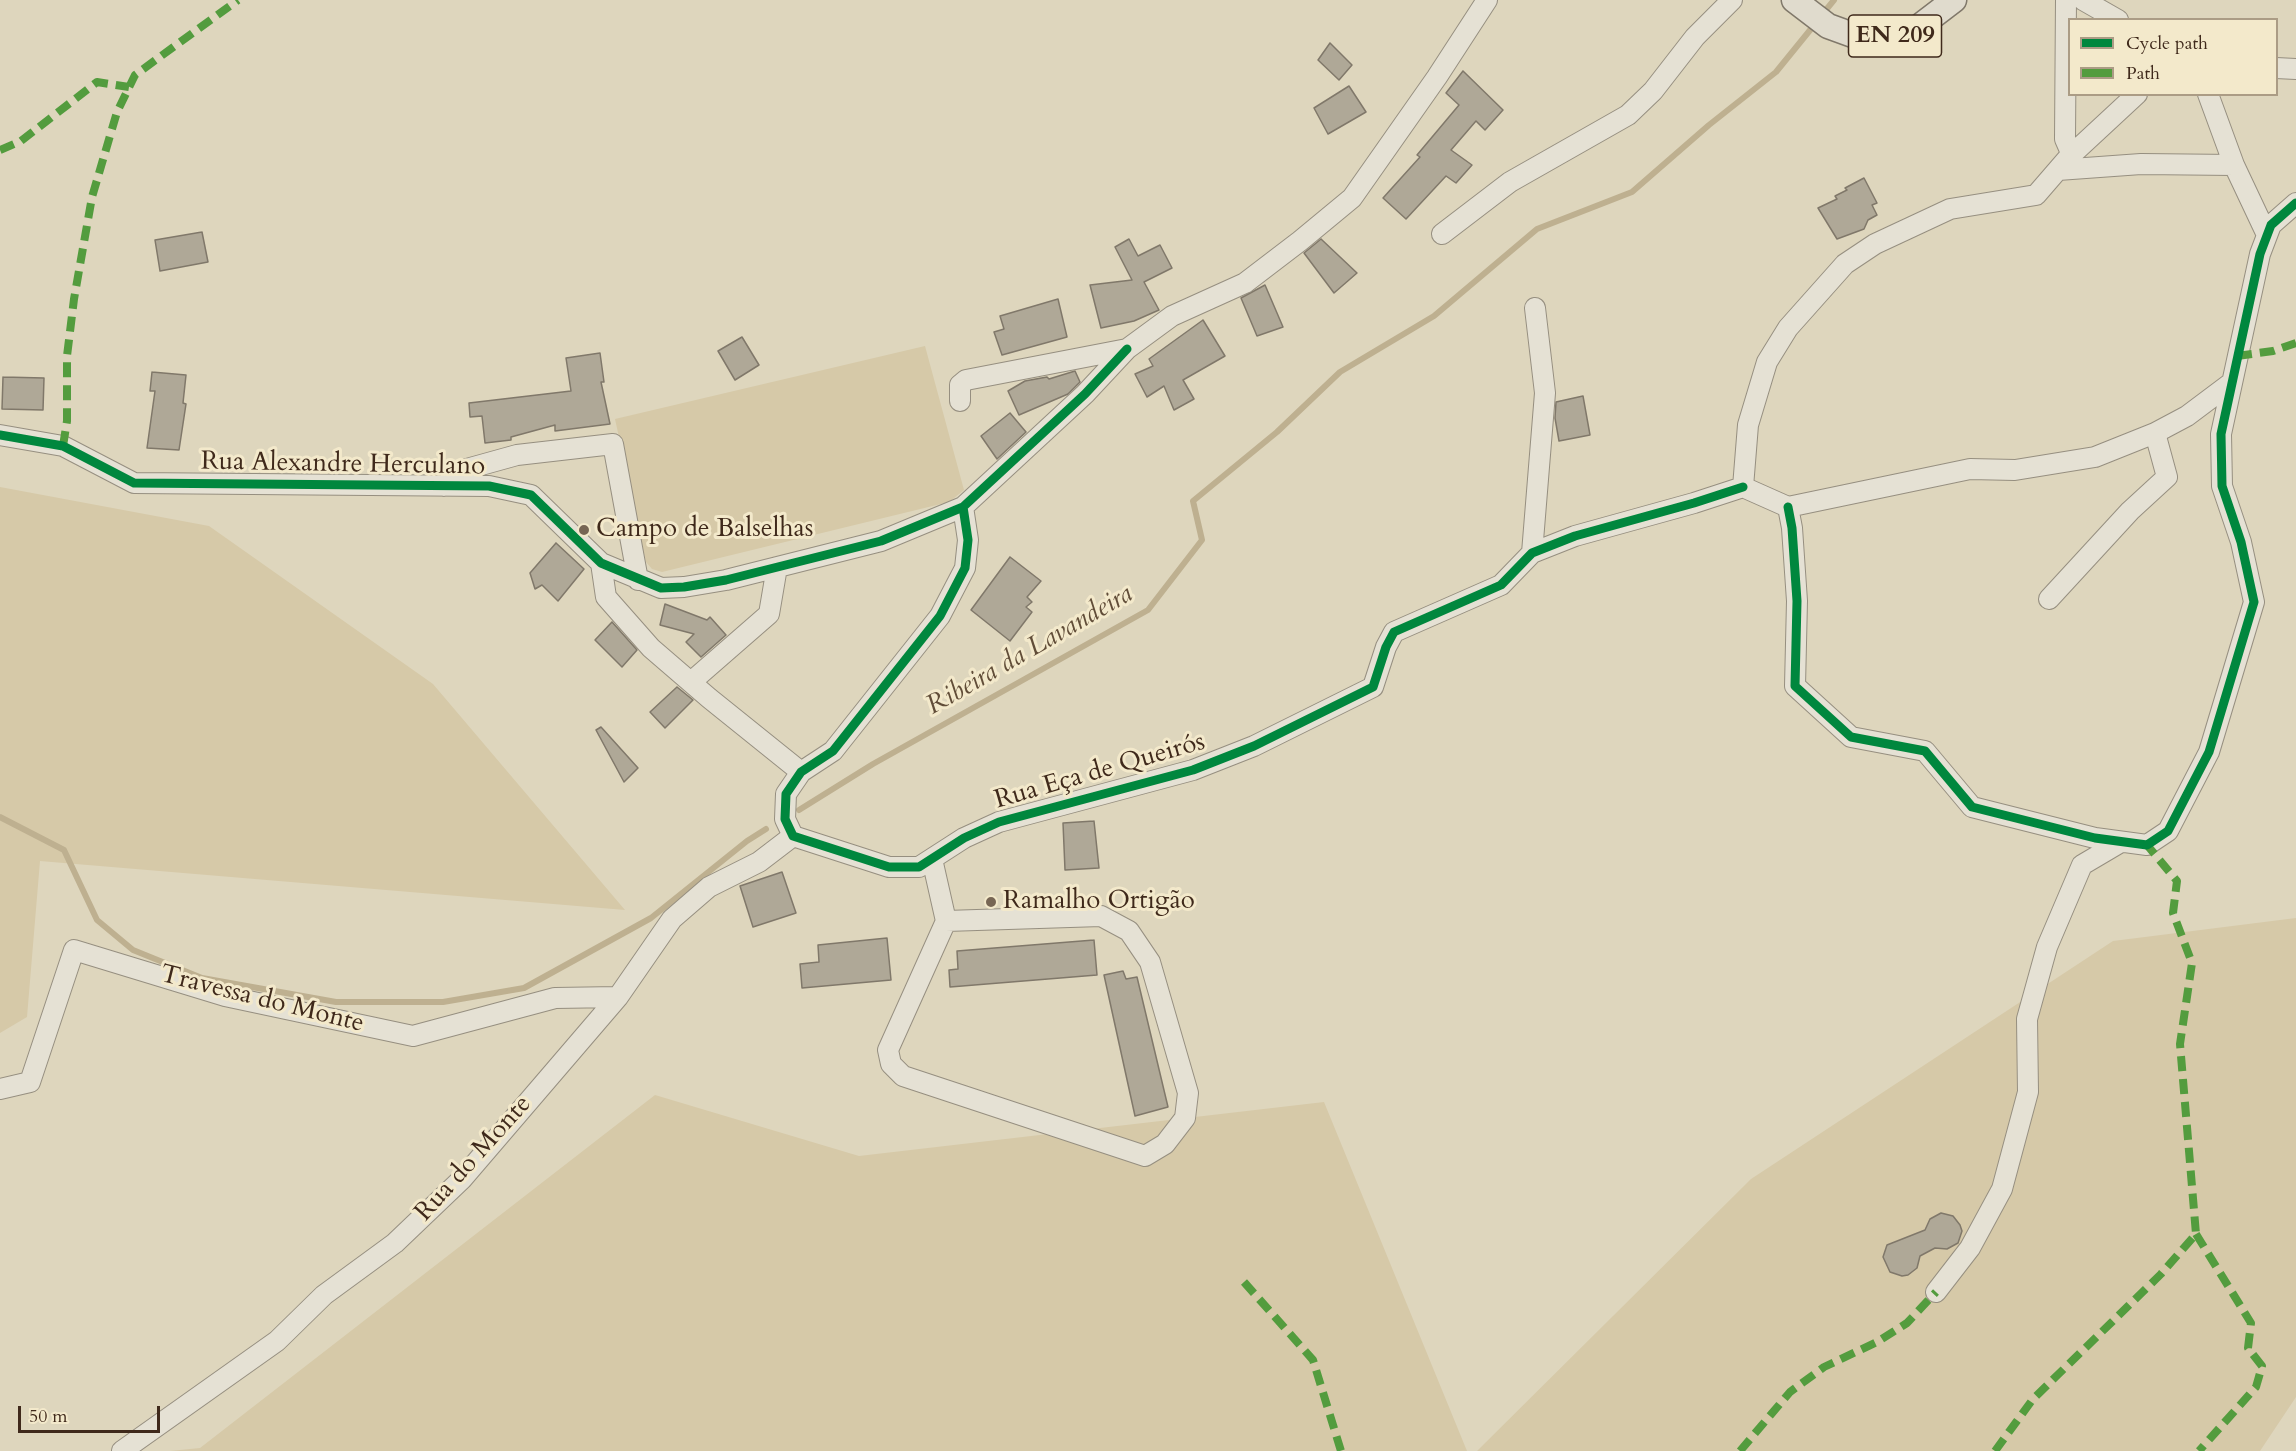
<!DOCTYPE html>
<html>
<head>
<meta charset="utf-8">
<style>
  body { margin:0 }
  #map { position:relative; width:2296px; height:1451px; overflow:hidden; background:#ded6bd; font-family:Cardo,serif }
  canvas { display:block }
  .legend { position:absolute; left:2068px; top:18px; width:210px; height:78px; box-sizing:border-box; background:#f3e9cb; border:2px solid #ab9c85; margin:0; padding:8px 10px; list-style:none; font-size:18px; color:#3f291b }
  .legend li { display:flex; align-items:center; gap:12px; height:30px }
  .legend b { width:30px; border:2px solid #ab9c85 }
  .scale { position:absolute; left:18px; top:1406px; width:142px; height:27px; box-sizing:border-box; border:3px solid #3f291b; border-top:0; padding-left:8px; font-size:18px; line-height:21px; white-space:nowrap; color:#3f291b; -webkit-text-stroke:4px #f3e9cb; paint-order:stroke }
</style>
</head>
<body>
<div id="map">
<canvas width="2296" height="1451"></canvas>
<ul class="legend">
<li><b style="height:8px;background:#00873e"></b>Cycle path</li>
<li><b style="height:8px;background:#539c3e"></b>Path</li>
</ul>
<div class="scale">50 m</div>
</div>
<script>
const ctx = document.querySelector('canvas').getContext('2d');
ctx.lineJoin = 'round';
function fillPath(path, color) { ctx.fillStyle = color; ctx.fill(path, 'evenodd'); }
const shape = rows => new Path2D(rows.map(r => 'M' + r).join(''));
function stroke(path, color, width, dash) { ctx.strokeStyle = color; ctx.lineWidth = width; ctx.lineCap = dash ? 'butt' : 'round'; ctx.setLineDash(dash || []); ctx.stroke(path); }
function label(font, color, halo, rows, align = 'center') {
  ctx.font = font + ' Cardo,serif'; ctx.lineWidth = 6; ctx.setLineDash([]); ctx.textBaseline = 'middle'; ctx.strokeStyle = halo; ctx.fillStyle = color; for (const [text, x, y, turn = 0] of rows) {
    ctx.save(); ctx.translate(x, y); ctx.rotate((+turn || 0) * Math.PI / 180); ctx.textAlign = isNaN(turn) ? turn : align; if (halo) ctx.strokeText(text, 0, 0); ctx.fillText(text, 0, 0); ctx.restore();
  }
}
fillPath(shape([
  [925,346,964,490,949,502,662,572,652,569,646,562,615,419],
  [0,487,209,526,433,684,625,910,40,861,27,1017,0,1033],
  [2296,918,2296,1397,2260,1451,1477,1451,1751,1179,2113,941],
  [655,1095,859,1156,1324,1102,1467,1451,170,1451,200,1448]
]), '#d6c9a8');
stroke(shape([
  [1821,16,1834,0],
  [799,810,873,764,1148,610,1202,540,1193,501,1277,432,1340,372,1434,316,1537,229,1632,192,1709,125,1776,72,1815,24],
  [0,817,64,850,97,920,133,950,202,978,336,1002,443,1002,524,988,651,918,747,841,766,829]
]), '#beb090', 6);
const building = shape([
  [1330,43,1352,65,1339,80,1318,60,1330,43],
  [1463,71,1503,110,1485,130,1476,121,1451,150,1472,165,1456,183,1446,176,1406,219,1383,198,1420,157,1417,155,1459,105,1446,93,1463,71],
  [1349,86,1366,112,1328,134,1314,108,1349,86],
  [1864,178,1877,203,1872,205,1877,215,1868,220,1864,229,1837,239,1818,208,1837,199,1835,196,1847,190,1845,188,1864,178],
  [202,232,208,262,160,271,155,240,202,232],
  [1129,239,1138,256,1160,245,1172,268,1144,282,1159,310,1134,321,1101,328,1090,285,1132,280,1115,247,1129,239],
  [1321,239,1357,273,1334,293,1304,253,1321,239],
  [1265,285,1283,327,1257,336,1241,298,1265,285],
  [1058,299,1067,337,1002,355,994,332,1004,329,1000,316,1058,299],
  [1203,320,1225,356,1183,380,1194,399,1174,410,1164,386,1147,397,1135,374,1153,366,1149,359,1203,320],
  [742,337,759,365,735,380,718,351,742,337],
  [600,353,604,382,601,382,610,424,555,431,555,425,511,437,511,440,485,443,482,416,470,417,469,403,571,391,566,358,600,353],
  [1075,371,1080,382,1068,394,1019,415,1008,391,1025,381,1047,377,1049,379,1075,371],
  [152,372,186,375,183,403,186,404,179,450,147,448,155,391,150,391,152,372],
  [3,377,44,378,43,410,2,409,3,377],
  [1583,396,1590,435,1559,441,1555,418,1556,402,1583,396],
  [1010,413,1026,432,997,459,981,436,1010,413],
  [556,543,584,569,558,601,542,585,535,589,530,573,556,543],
  [1010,557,1041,581,1027,597,1032,602,1026,607,1032,612,1010,641,971,610,1010,557],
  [665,604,707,620,710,617,726,635,701,657,686,642,694,634,660,625,665,604],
  [612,622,637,650,622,667,595,640,612,622],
  [677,687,693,700,665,728,650,712,677,687],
  [601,727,638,768,624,782,596,730,601,727],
  [1094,821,1099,868,1065,870,1063,823,1094,821],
  [782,872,796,913,753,927,740,886,782,872],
  [887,938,891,980,802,988,800,964,819,962,818,945,887,938],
  [1094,940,1097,975,950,987,949,970,958,969,957,951,1094,940],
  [1123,971,1126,979,1137,977,1168,1107,1135,1116,1104,975,1123,971],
  [1941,1213,1953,1216,1960,1225,1962,1231,1958,1243,1947,1249,1935,1248,1920,1256,1917,1268,1908,1275,1902,1276,1890,1272,1883,1257,1887,1245,1925,1230,1930,1219,1941,1213]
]);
fillPath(building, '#afa897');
stroke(building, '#80786a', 1.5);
const minor = shape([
  [2066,0,2065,139,2072,155],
  [2083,0,2118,20],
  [2276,68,2296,69],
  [2208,94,2234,165,2267,235],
  [2058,170,2141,164,2234,165],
  [1442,234,1510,182,1628,115,1653,91,1695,37,1732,0],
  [960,401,960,385,966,380,1127,349,1172,316,1245,283,1300,241,1352,198,1437,77,1487,0],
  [0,435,63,446,134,483,489,486,531,495,601,563,661,588,684,587,726,580,881,541,963,507,1085,394,1127,349],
  [444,486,463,470,517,455,613,444,638,580],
  [1743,487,1748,425,1767,362,1788,328,1845,264,1875,244,1950,209,2036,195,2068,158,2137,94],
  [1743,487,1788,507,1970,469,2015,470,2095,457,2155,433,2187,416,2231,383],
  [963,507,968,540,965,568,940,616,833,751,801,772,786,794,785,819,793,836,889,867,919,867,964,838,999,822,1193,770,1254,746,1373,687,1386,647,1394,632,1501,585,1532,553,1575,536,1694,503,1743,487],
  [1788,507,1792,528,1797,601,1795,686,1851,737,1925,751,1972,807,2095,838,2147,845,2168,831,2209,752,2254,602,2241,542,2222,486,2221,434,2260,254,2271,225,2296,203],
  [1532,553,1545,393,1535,308],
  [601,563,606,597,651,648,709,698,801,772],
  [2049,599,2130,511,2167,477,2155,433],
  [691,682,769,614,777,567],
  [932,859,946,921,888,1050,891,1064,903,1076,1145,1156,1165,1144,1185,1118,1188,1093,1150,962,1129,931,1101,916,946,921],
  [0,1089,30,1082,74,950,225,996,413,1036,555,998,618,997],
  [1936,1292,1970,1248,2002,1189,2028,1092,2027,1019,2047,947,2082,865,2121,842],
  [122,1451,277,1341,324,1295,395,1243,462,1179,618,997,672,919,709,887,759,862,793,836]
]);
const major = shape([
  [1794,0,1828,26,1861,38,1886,39,1916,29,1954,0]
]);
stroke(minor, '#968f80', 22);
stroke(major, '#80786a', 27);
stroke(minor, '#e5e1d4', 20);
stroke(major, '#e0dbcd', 24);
stroke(shape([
  [0,150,21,141,97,82,129,87],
  [2237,356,2273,351,2296,343],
  [63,446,67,421,67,356,74,299,92,197,117,112,135,75,238,0],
  [2196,1234,2251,1323,2248,1348,2262,1366,2256,1387,2199,1451],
  [1244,1282,1313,1360,1341,1451],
  [1740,1451,1790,1392,1824,1367,1877,1342,1907,1323,1936,1292],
  [1995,1451,2033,1399,2161,1274,2196,1234,2180,1044,2192,963,2173,913,2177,881,2147,845]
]), '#539c3e', 8, [15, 8]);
stroke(shape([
  [0,435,63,446,134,483,489,486,531,495,601,563,661,588,684,587,726,580,881,541,963,507,1085,394,1127,349],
  [963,507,968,540,965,568,940,616,833,751,801,772,786,794,785,819,793,836,889,867,919,867,964,838,999,822,1193,770,1254,746,1373,687,1386,647,1394,632,1501,585,1532,553,1575,536,1694,503,1743,487],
  [1788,507,1792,528,1797,601,1795,686,1851,737,1925,751,1972,807,2095,838,2147,845,2168,831,2209,752,2254,602,2241,542,2222,486,2221,434,2260,254,2271,225,2296,203]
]), '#00873e', 9);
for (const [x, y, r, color] of [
  [584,530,6,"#776654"],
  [991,902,6,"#776654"]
]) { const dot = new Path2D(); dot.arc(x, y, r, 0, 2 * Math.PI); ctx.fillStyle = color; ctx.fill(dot); stroke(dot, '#f3e9cb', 2); }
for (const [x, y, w] of [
  [1895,36,93]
]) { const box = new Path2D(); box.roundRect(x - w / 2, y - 21, w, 42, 4.5); ctx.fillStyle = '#f3e9cb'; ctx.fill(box); stroke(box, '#3f291b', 1.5); }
label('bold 24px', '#3f291b', null, [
  ["EN 209",1895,36]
]);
label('26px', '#3f291b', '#f3e9cb', [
  ["Rua Alexandre Herculano",343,465,1],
  ["Rua Eça de Queirós",1100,772,-16],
  ["Travessa do Monte",262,1000,14],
  ["Rua do Monte",474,1159,-48]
]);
label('26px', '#3f291b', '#f3e9cb', [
  ["Campo de Balselhas",596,530],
  ["Ramalho Ortigão",1003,902]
], 'left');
label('italic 27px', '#614d38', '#f3e9cb', [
  ["Ribeira da Lavandeira",1030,651,-30]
]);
</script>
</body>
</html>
